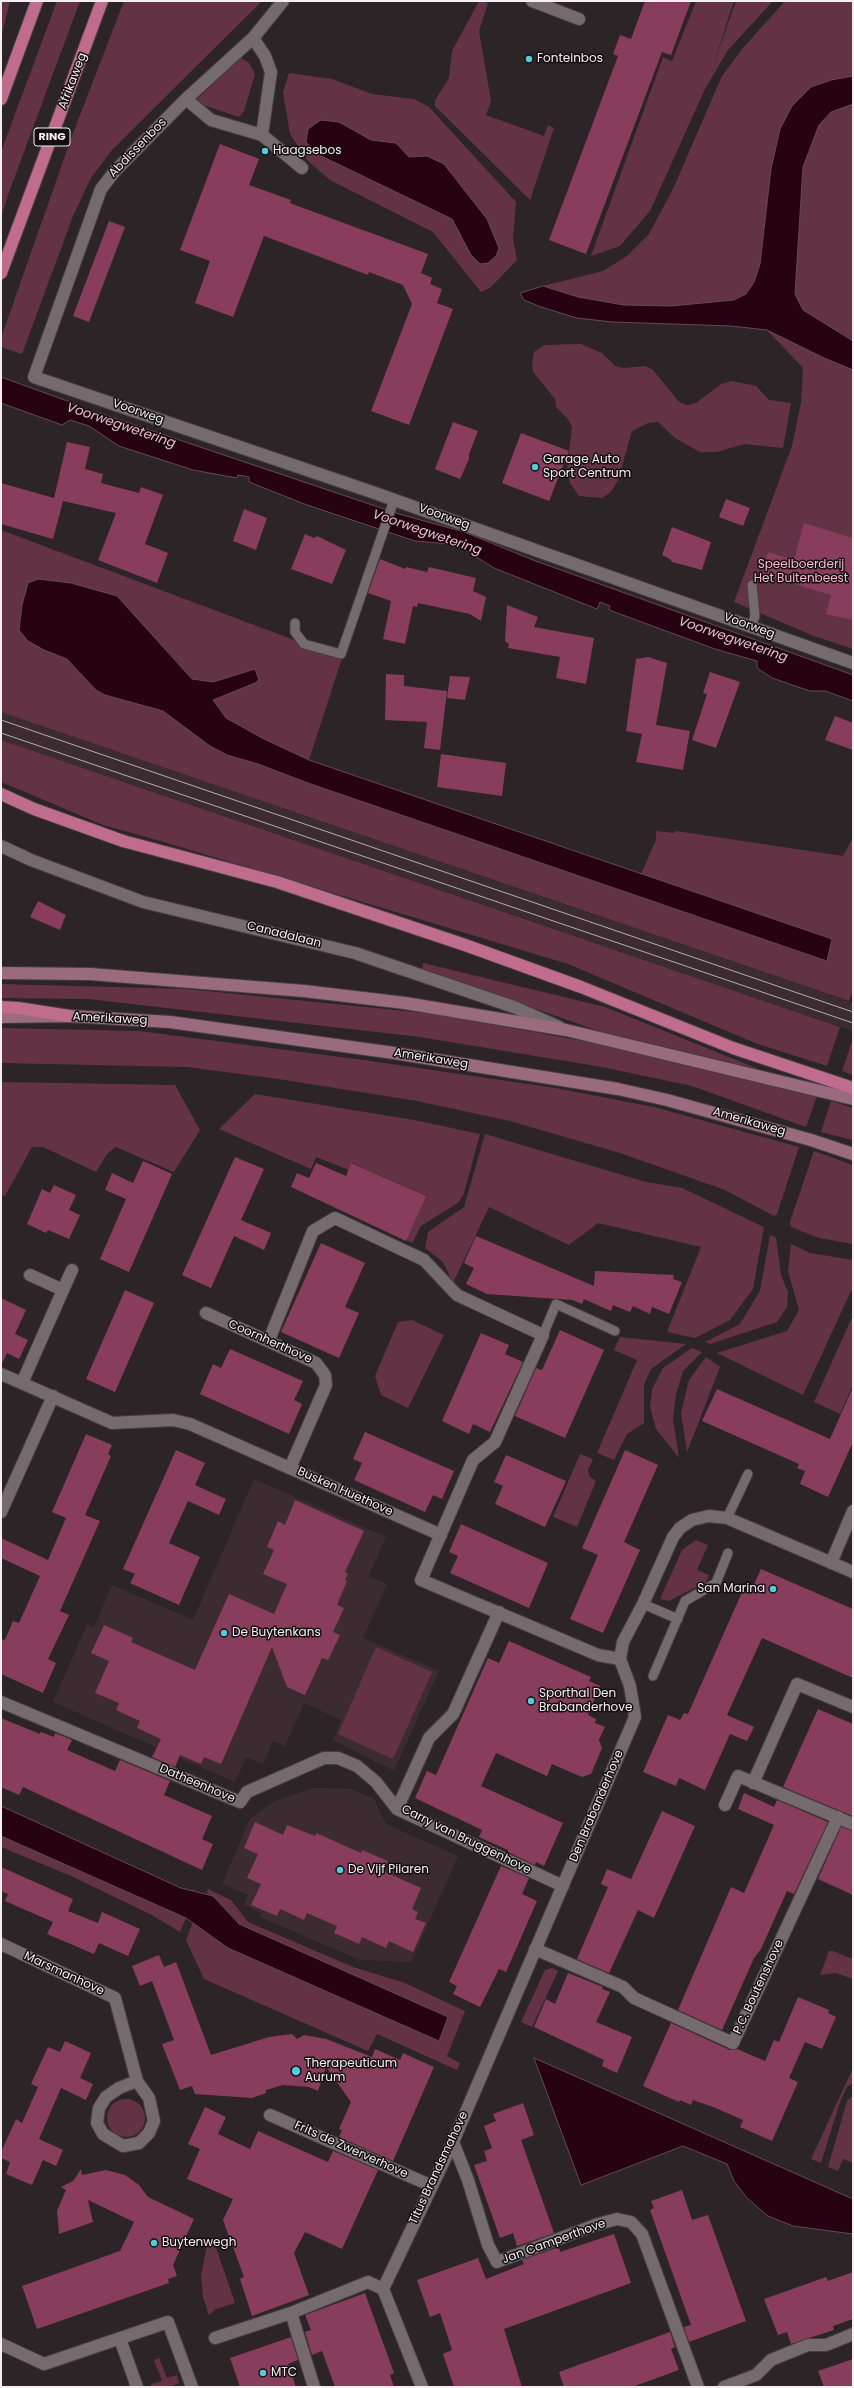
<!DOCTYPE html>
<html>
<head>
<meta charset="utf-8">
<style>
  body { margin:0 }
  #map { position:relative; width:854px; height:2388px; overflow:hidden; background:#2d2427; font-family:Poppins,sans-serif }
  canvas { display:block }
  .frame { position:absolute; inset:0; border:2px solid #f5eff1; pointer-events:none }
</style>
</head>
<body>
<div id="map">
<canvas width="854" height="2388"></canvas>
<div class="frame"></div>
</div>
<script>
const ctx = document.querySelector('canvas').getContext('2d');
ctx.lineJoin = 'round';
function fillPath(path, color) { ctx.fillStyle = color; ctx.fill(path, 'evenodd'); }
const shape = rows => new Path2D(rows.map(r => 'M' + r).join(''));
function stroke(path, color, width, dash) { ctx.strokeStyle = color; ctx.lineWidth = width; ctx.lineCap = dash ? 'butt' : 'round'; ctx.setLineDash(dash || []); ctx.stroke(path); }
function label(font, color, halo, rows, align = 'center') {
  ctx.font = font + ' Poppins,sans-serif'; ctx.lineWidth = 3; ctx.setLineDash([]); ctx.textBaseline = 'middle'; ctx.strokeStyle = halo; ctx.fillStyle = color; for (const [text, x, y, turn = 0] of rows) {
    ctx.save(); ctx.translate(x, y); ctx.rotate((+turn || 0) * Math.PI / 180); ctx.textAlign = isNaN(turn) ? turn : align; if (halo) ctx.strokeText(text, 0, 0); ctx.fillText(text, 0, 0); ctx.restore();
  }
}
fillPath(shape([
  [1,712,853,1003,853,1031,1,740],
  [254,1479,386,1537,369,1576,387,1584,363,1638,439,1671,394,1771,333,1740,341,1720,304,1703,285,1746,273,1741,263,1764,246,1757,235,1782,53,1702,87,1624,94,1627,112,1585,193,1620],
  [314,1788,351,1789,374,1799,386,1824,458,1856,411,1962,360,1960,260,1917,261,1913,244,1905,248,1895,222,1884,250,1818,277,1800]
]), '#3c2c31');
fillPath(shape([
  [1,1,10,1,1,38],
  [57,1,80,1,8,195,1,218,1,152],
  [124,1,262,1,111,151,91,178,73,216,22,354,1,347,1,338,72,136],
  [479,1,488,3,479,31,491,101,486,115,544,136,548,125,554,128,530,200,435,106,435,100,449,78,452,51],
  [696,1,734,1,713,66,736,1,773,1,728,50,705,89,650,211,620,246,591,256,663,57,672,61],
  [785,1,853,1,853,649,814,636,734,602,792,446,801,403,803,368,767,330,755,282,746,294,734,300,671,306,624,305,578,297,543,286,603,271,627,256,649,234,673,189,722,76,743,48],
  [241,58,249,63,255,74,244,111,239,117,194,102],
  [289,73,332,79,372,94,414,99,429,107,516,202,513,239,517,260,490,288,481,292,433,232,330,180,308,161,290,134,283,92],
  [581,344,602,353,615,366,623,368,645,366,653,370,679,402,687,405,696,403,721,384,732,381,756,386,769,400,791,403,783,448,744,444,717,452,700,452,675,438,658,422,648,423,632,431,618,480,611,492,602,498,579,496,570,483,567,469,572,427,568,419,556,407,555,399,533,372,532,363,534,352,544,345],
  [1,530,342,658,309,760,264,739,226,718,213,700,255,683,255,669,213,682,192,679,117,596,71,583,38,579,44,650,67,659,96,690,105,695,163,711,227,755,258,764,308,783,826,961,832,939,641,874,656,840,656,831,674,833,676,831,843,856,853,837,853,990,849,1001,1,712],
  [1,740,840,1027,827,1066,755,1043,568,964,164,842,103,825,1,782],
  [423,963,605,1007,761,1070,599,1031,422,969],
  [1,984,186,989,435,1014,610,1046,817,1096,806,1127,692,1086,602,1067,420,1037,88,999,1,998],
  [1,1028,139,1031,364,1060,555,1088,654,1107,799,1147,777,1214,774,1216,725,1190,620,1153,510,1121,417,1101,278,1079,187,1067,1,1063],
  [853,1038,853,1075,842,1071],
  [1,1082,175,1085,200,1130,174,1172,116,1147,107,1154,96,1172,43,1147,32,1147,5,1196,1,1195],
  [255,1094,414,1120,480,1134,464,1193,459,1202,421,1226,412,1243,406,1240,410,1231,407,1230,426,1196,352,1163,349,1170,316,1157,311,1169,219,1129],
  [831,1101,853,1108,853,1140,821,1132],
  [485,1134,646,1182,682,1188,764,1227,753,1289,730,1320,695,1338,667,1332,701,1247,598,1223,569,1245,489,1207,453,1283,443,1262,425,1248,428,1232,464,1207],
  [814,1151,853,1165,853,1244,819,1238,791,1227,790,1222],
  [770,1235,776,1238,781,1275,788,1292,787,1307,777,1322,710,1344,705,1342,740,1324,760,1291],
  [791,1244,810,1253,853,1260,853,1291,851,1291,803,1395,717,1353,787,1331,799,1310,788,1271],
  [853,1315,853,1385,840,1414,814,1402],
  [412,1320,444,1335,408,1408,381,1395,375,1376,398,1322],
  [620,1337,686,1344,651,1369,644,1385,644,1423,627,1434,614,1460,597,1453,637,1360,614,1350],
  [692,1348,702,1352,683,1371,676,1394,673,1419,679,1458,656,1429,650,1407,652,1389,663,1368],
  [706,1357,720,1367,687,1452,681,1413,689,1380],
  [580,1454,593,1459,588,1470,590,1477,596,1481,577,1527,553,1517],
  [696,1540,708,1545,697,1570,709,1575,706,1582,669,1601,660,1599,682,1550],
  [376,1647,432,1672,393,1759,338,1734],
  [1,1836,186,1918,180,1932,152,1915,71,1876,1,1847],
  [208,1889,231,1900,248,1922,353,1967,405,1983,465,2011,447,2056,460,2063,457,2070,377,2034,368,2051,204,1979,186,1940,193,1922,228,1948,438,2041,448,2017,239,1924,213,1896,207,1893],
  [829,1951,833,1951,853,1959,853,1979,836,1973,820,1975],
  [552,1968,558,1971,532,2027,521,2022,545,1970],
  [853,2068,853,2083,847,2087,840,2102,821,2163,811,2159],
  [853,2095,853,2163,843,2159,838,2171,828,2167,847,2101],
  '107 2118a19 19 0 1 1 38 0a19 19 0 1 1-38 0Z',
  [212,2236,235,2303,216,2309,209,2315,203,2297,201,2276,207,2245],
  [159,2358,167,2378,177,2375,179,2383,170,2387,152,2387,151,2384,162,2381,154,2360]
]), '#633345');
const water = shape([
  [853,76,853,104,831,112,819,125,803,167,795,294,803,310,853,341,853,370,822,357,767,330,731,326,612,322,577,318,541,307,524,300,520,293,543,286,578,297,624,305,671,306,734,300,746,294,754,282,760,264,771,169,780,129,792,106,811,87,831,80,853,76],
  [321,120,339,122,371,140,396,143,409,157,427,156,444,164,487,219,499,248,496,256,488,263,480,264,471,255,452,219,317,154,306,142,308,129,321,120],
  [1,377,70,402,84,411,96,412,399,514,464,532,533,560,853,675,853,701,825,691,810,691,772,678,757,668,757,661,715,649,609,610,610,606,600,602,597,609,494,568,462,548,450,544,415,541,307,505,249,482,249,477,238,475,237,478,193,470,119,446,89,426,70,420,62,425,1,403,1,377],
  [38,579,71,583,117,596,192,679,213,682,255,669,259,680,255,683,213,700,226,718,264,739,309,760,832,939,827,961,308,783,258,764,227,755,210,746,163,711,105,695,96,690,67,659,44,650,28,641,19,630,22,605,28,583,38,579],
  [1,1806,181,1888,213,1896,239,1924,448,2017,439,2041,228,1948,186,1918,1,1836,1,1806],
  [534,2058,853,2199,853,2234,793,2226,768,2216,747,2198,734,2181,727,2164,683,2146,581,2185,534,2058]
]);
fillPath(water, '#270213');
stroke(water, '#654956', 1);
fillPath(shape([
  [645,1,691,1,671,55,662,52,586,254,549,240,618,56,613,54,620,35,631,39],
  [220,144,259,159,249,185,291,200,290,203,295,205,428,254,421,273,432,278,430,284,442,289,437,303,453,309,409,425,371,411,412,304,403,285,369,272,368,275,264,236,233,317,195,303,210,261,180,250],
  [109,221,125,227,89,322,73,316],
  [453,422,478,431,469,454,469,459,460,479,435,469],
  [521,433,569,451,549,501,502,483],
  [67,442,90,447,85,469,103,474,101,483,139,493,141,487,163,495,145,544,168,553,157,583,98,560,116,513,63,501,53,539,1,524,1,483,54,498],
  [726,499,750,508,743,526,719,517],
  [244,509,267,518,256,550,233,541],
  [804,523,853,538,853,620,826,614,831,595,762,574,768,552,794,560],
  [672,527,711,542,702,570,672,562,670,559,662,555],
  [305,534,314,538,317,536,346,550,332,584,291,569],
  [380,559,405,569,406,567,427,572,429,567,476,578,473,591,486,597,481,621,470,614,418,603,417,607,413,606,405,644,383,639,391,601,368,593],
  [507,605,538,617,534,627,594,638,586,684,556,678,560,657,508,648,509,644,505,641],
  [648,657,667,663,656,725,690,731,683,770,636,762,642,734,626,731,636,659],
  [710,672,740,682,716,748,692,740,707,694,703,693],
  [386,674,404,675,404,686,447,691,440,750,424,748,427,722,385,720],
  [450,676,470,677,465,700,447,698],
  [835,716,853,723,853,750,825,740],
  [441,754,506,763,502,796,437,787],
  [38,901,66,915,60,930,30,917],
  [235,1157,264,1169,241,1220,271,1233,264,1250,234,1236,211,1288,182,1275],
  [143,1161,172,1174,129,1272,100,1259,126,1199,105,1190,112,1173,133,1183],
  [316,1163,346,1176,351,1163,426,1196,406,1241,291,1187,297,1173,309,1178],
  [54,1185,76,1195,69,1210,80,1215,69,1239,48,1230,46,1233,27,1224,42,1189,50,1193],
  [476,1236,594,1286,595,1271,674,1275,673,1279,682,1282,669,1314,652,1307,650,1314,633,1306,630,1312,613,1305,611,1311,584,1299,582,1304,572,1300,487,1294,466,1284,474,1268,464,1263],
  [321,1243,365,1263,345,1307,359,1313,339,1358,281,1332],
  [125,1290,154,1303,115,1392,86,1379],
  [1,1298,26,1310,15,1334,28,1340,19,1359,7,1353,1,1366],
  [560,1330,604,1350,565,1438,515,1416,536,1368,542,1370],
  [481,1333,509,1345,505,1354,523,1362,490,1432,473,1424,469,1434,442,1421],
  [230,1349,303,1381,294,1400,302,1404,289,1434,200,1394,213,1364,221,1368],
  [853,1387,853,1442,828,1497,800,1484,805,1471,797,1468,799,1464,702,1421,717,1389,830,1439],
  [365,1432,454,1471,442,1499,433,1495,425,1512,354,1480,362,1463,353,1459],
  [86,1434,112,1445,108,1454,111,1456,85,1515,100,1521,60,1611,69,1615,48,1659,56,1663,43,1693,1,1674,1,1639,5,1640,13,1621,19,1623,40,1576,1,1558,1,1538,48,1560,66,1518,52,1512],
  [176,1450,205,1463,195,1485,226,1499,219,1515,188,1501,169,1543,200,1557,179,1605,130,1583,135,1574,123,1569],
  [625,1450,658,1465,624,1542,640,1550,603,1633,570,1619,598,1555,582,1548],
  [506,1455,566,1481,545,1527,495,1504,503,1486,494,1482],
  [295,1500,364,1531,345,1572,348,1574,345,1580,347,1581,337,1605,344,1608,333,1632,340,1635,328,1660,322,1658,305,1695,287,1687,272,1647,221,1764,204,1757,201,1764,180,1755,175,1767,152,1757,161,1739,137,1728,140,1721,116,1710,119,1703,95,1693,109,1661,91,1653,104,1625,133,1638,131,1642,195,1670,229,1594,274,1614,287,1584,263,1574,274,1550,267,1547,278,1521,285,1525],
  [461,1524,548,1563,529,1608,450,1573,458,1556,449,1552],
  [761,1569,853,1609,853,1678,762,1638,727,1715,754,1727,747,1741,730,1734,705,1790,679,1778,676,1786,643,1772,668,1715,680,1720,684,1713,688,1714,743,1590,750,1593],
  [509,1641,591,1677,589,1681,600,1686,588,1715,596,1719,595,1723,605,1727,599,1740,602,1748,591,1774,582,1777,552,1764,547,1776,496,1753,481,1786,563,1823,544,1866,536,1862,535,1865,508,1852,508,1850,479,1837,482,1830,415,1798,427,1771,436,1775,488,1658,499,1663],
  [818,1709,853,1724,853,1816,783,1787],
  [1,1718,40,1734,41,1732,54,1737,55,1733,72,1740,67,1750,115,1771,120,1760,170,1781,164,1795,212,1816,202,1839,213,1844,202,1870,23,1787,19,1795,1,1787],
  [744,1793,774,1807,777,1800,828,1822,794,1894,787,1891,761,1949,754,1958,722,2030,678,2010,731,1887,744,1893,774,1825,738,1809],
  [662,1811,695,1826,654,1918,638,1910,609,1973,577,1959,608,1887,601,1884,607,1869,631,1879],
  [255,1822,283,1835,287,1825,315,1836,316,1833,361,1853,362,1850,388,1861,383,1871,421,1888,412,1909,418,1912,415,1919,426,1923,413,1952,389,1941,386,1948,362,1937,359,1944,334,1933,337,1926,307,1913,304,1920,280,1909,277,1916,251,1905,261,1884,247,1878,258,1854,244,1848],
  [841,1827,853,1831,853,1895,818,1879],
  [501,1866,529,1878,522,1894,537,1901,506,1972,499,1969,480,2007,453,1994,457,1986,449,1982],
  [1,1867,73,1899,68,1911,98,1923,102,1912,140,1929,128,1956,99,1943,94,1954,47,1934,53,1922,5,1901,8,1894,1,1891],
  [159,1955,164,1967,176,1962,211,2055,269,2037,292,2034,297,2039,304,2035,326,2039,372,2057,375,2049,400,2060,403,2053,434,2067,393,2161,339,2137,342,2130,339,2129,351,2102,326,2067,318,2091,309,2087,283,2085,266,2090,266,2093,252,2098,195,2094,192,2086,180,2090,162,2044,174,2040,152,1981,140,1986,132,1966],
  [568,1973,603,1987,602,1989,610,1992,596,2022,632,2037,617,2073,602,2066,604,2060,534,2027,546,1999,555,2004],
  [798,1997,829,2010,828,2013,836,2017,822,2049,805,2042,789,2078,798,2082,772,2141,740,2127,743,2120,713,2107,693,2100,691,2105,680,2100,679,2102,643,2086,671,2023,730,2050,737,2049,765,2061,774,2040,779,2042],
  [65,2041,91,2053,80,2078,93,2084,86,2100,61,2088,39,2139,63,2150,56,2166,43,2160,32,2185,6,2174,10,2162,1,2158,1,2152,16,2119,22,2123,38,2087,31,2084,48,2047,60,2052],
  [523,2103,534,2135,521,2140,554,2233,517,2246,513,2233,500,2238,474,2165,487,2161,484,2151,492,2148,484,2126,496,2121,493,2114],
  [205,2107,226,2117,218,2134,250,2149,258,2131,328,2162,333,2151,378,2170,342,2249,305,2232,294,2253,309,2295,252,2316,240,2279,244,2277,223,2220,233,2199,187,2179,200,2149,188,2144],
  [81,2169,82,2175,106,2170,125,2175,139,2185,148,2197,194,2219,173,2265,177,2276,168,2279,169,2283,37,2329,22,2286,120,2251,134,2222,88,2200,93,2222,59,2234,57,2211,66,2190,61,2187,73,2181],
  [682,2190,692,2220,708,2215,746,2321,689,2342,684,2327,691,2325,650,2210,654,2208,651,2201],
  [614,2234,631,2283,504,2329,522,2387,454,2387,443,2354,452,2350,440,2313,430,2317,417,2280,478,2258,486,2279,524,2264,522,2260,559,2247,560,2252],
  [853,2272,853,2319,833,2326,834,2330,791,2344,787,2332,778,2335,764,2299,826,2277,828,2281],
  [365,2293,394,2373,390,2375,394,2387,335,2387,322,2351,312,2355,305,2332,311,2330,305,2315],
  [670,2332,675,2347,671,2349,679,2370,632,2387,564,2387,559,2372],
  [291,2337,298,2360,288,2364,296,2387,240,2387,230,2358],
  [853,2359,853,2387,824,2387,818,2371]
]), '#893d5c');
const lane = shape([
  [295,623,295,632,304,644,341,654,394,500],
  [751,627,755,616,752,585],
  [543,1335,556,1304,615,1331],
  [727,1518,748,1474],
  [643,1604,678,1619],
  [653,1676,685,1601,716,1583,728,1553]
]);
const street = shape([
  [283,1,253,38,186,99,115,171,101,189,34,377,372,492,853,663],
  [532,1,579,19],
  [253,38,265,56,271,72,262,135],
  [186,99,211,120,262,135,302,168],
  [1,846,31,860,143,902,355,953,514,1007,559,1027],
  [63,1290,72,1270],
  [206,1313,316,1363,325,1375,326,1385,290,1468],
  [269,1340,313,1231,335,1218,424,1260,457,1295,543,1335,495,1442,473,1460,421,1580,598,1655,620,1659],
  [1,1374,112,1423,173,1420,190,1424,441,1535],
  [22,1383,63,1290,30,1275],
  [1,1512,53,1396],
  [831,1563,853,1511],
  [620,1659,623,1642,643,1604,673,1537,680,1528,692,1520,709,1516,727,1518,853,1572],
  [1,1702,240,1802,247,1792,324,1758,338,1758,357,1766,376,1782,397,1809,563,1886],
  [753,1783,797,1684,853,1707],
  [725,1805,738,1776,853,1824],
  [397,1809,429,1738,453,1714,499,1612],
  [1,1944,115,1998,137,2081,149,2098,154,2121,149,2133,139,2143,123,2146,103,2134,97,2123,99,2108,106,2097,119,2088,137,2081],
  [535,1949,623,1987,634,1998,733,2043,838,1817],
  [270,2115,432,2186],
  [453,2142,468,2180,488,2245,497,2262,598,2224,617,2219,631,2222,642,2234,698,2387],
  [291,2313,314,2387],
  [215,2338,291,2313,368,2282,383,2289],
  [120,2339,137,2387],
  [1,2344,44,2364,168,2322,192,2387],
  [422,2387,383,2289,453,2142,635,1717,630,1686,620,1659],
  [724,2387,756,2375,771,2360,808,2345,826,2345,853,2334]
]);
const secondary = shape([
  [1,973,90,974,304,991,405,1003,566,1030,853,1099],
  [1,1017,70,1016,170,1022,394,1053,618,1089,667,1100,811,1140,853,1154]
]);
const primary = shape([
  [1,99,37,1],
  [1,273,102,1],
  [1,794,34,809,123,841,277,882,465,945,581,987,733,1048,853,1088],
  [1,1007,18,1008,70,1016]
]);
stroke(lane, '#463f42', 11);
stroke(street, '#463f42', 14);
stroke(secondary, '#463f42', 14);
stroke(primary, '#463f42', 14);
stroke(lane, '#756a6d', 9);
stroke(street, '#756a6d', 12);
stroke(secondary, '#9a6b7e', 12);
stroke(primary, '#c06c8e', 12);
stroke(shape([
  [1,720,853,1012],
  [1,733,853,1023]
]), '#b5aeb0', 1);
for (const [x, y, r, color] of [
  [529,59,4,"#53cbda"],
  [265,151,4,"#53cbda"],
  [535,467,4,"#53cbda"],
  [773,1589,4,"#53cbda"],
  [224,1633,4,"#53cbda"],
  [531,1701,4,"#53cbda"],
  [340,1870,4,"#53cbda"],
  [296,2071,5,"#53cbda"],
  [154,2243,4,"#53cbda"],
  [263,2373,4,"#53cbda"]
]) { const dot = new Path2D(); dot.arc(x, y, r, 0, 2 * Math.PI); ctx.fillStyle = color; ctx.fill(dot); stroke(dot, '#130e10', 1.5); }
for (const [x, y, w] of [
  [52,137,36]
]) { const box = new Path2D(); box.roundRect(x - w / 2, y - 9, w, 18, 3); ctx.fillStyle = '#130e10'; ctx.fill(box); stroke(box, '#f5eff1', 1); }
label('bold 11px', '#f5eff1', null, [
  ["RING",52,137]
]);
label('12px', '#f5eff1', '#130e10', [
  ["Fonteinbos",537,59],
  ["Haagsebos",273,151],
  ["Garage Auto",543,460],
  ["Sport Centrum",543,474],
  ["San Marina",765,1589,"right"],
  ["De Buytenkans",232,1633],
  ["Sporthal Den",539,1694],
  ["Brabanderhove",539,1708],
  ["De Vijf Pilaren",348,1870],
  ["Therapeuticum",305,2064],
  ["Aurum",305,2078],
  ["Buytenwegh",162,2243],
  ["MTC",271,2373]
], 'left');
label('12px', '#f5eff1', '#130e10', [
  ["Afrikaweg",73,81,-69],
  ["Abdissenbos",138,148,-46],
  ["Voorweg",138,412,19],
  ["Voorweg",444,517,20],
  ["Voorweg",749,626,20],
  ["Canadalaan",284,935,14],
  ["Amerikaweg",110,1019,3],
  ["Amerikaweg",431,1059,9],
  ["Amerikaweg",749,1122,16],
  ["Coornherthove",270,1342,24],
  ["Busken Huethove",345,1492,24],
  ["Datheenhove",197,1784,23],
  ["Den Brabanderhove",597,1806,-67],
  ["Carry van Bruggenhove",466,1840,26],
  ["Marsmanhove",64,1974,25],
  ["P.C. Boutenshove",759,1987,-65],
  ["Frits de Zwerverhove",351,2150,24],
  ["Titus Brandsmahove",439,2168,-65],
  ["Jan Camperthove",554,2242,-20]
]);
label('12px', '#febad1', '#130e10', [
  ["Speelboerderij",801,565],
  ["Het Buitenbeest",801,579]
]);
label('italic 13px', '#fab6cd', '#130e10', [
  ["Voorwegwetering",121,426,19],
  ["Voorwegwetering",427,533,19],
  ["Voorwegwetering",733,640,19]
]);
</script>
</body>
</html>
